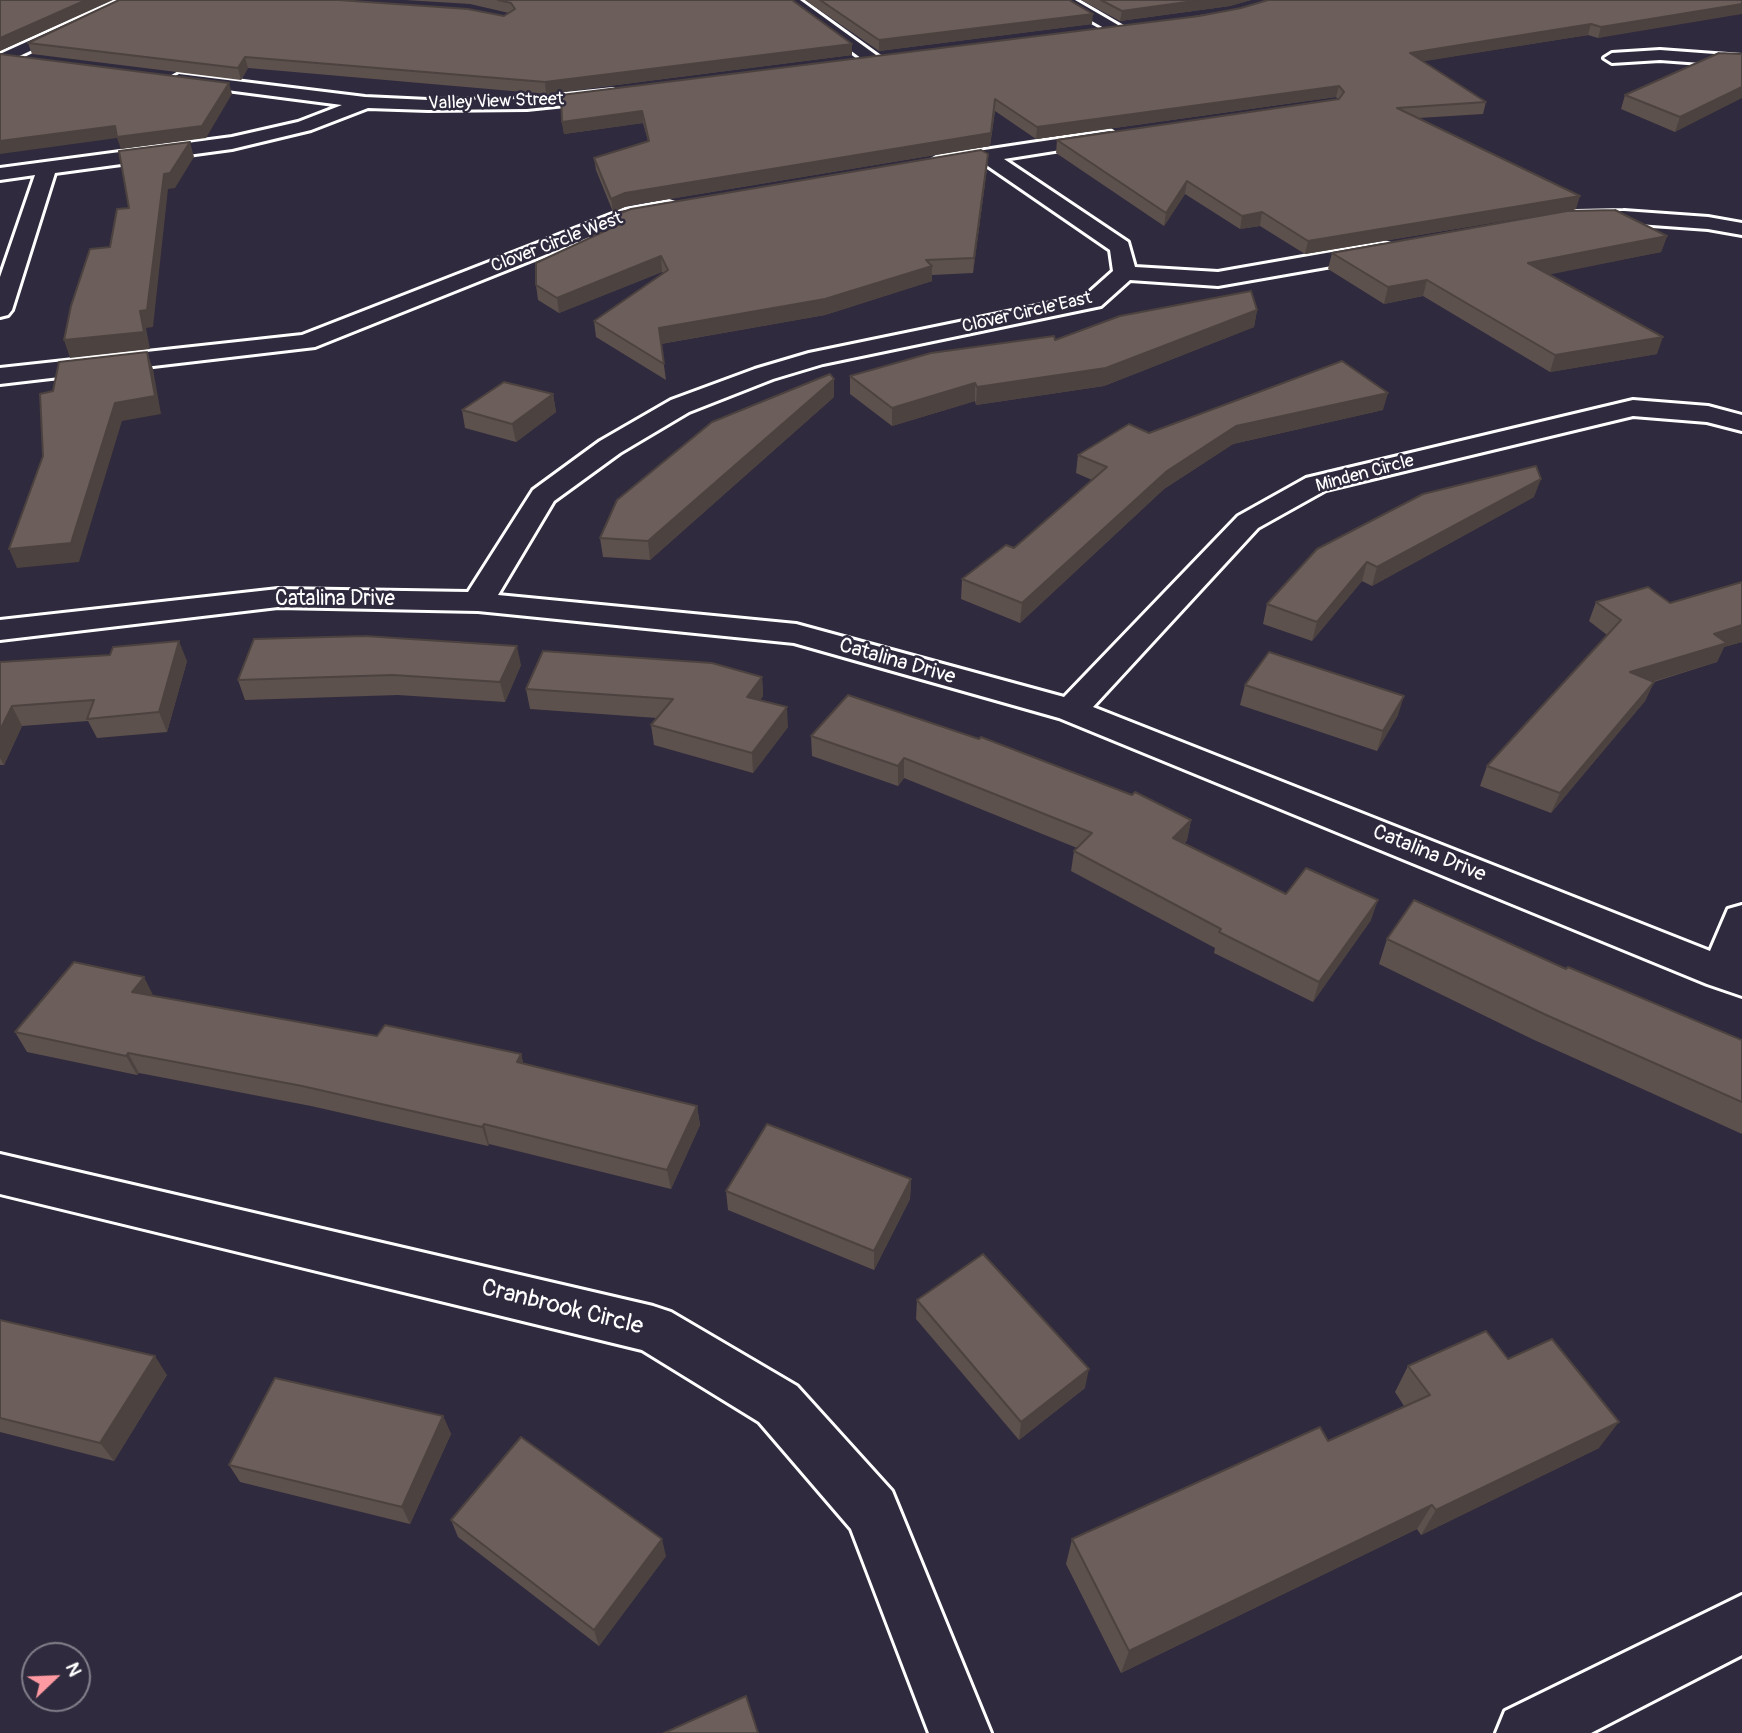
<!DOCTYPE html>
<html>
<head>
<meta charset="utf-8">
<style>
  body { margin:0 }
  #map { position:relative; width:1742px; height:1733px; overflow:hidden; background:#2f2a3d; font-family:Pangolin,sans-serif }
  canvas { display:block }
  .north { position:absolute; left:21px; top:1642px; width:70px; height:70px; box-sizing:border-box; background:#2f2a3d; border:2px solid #827f8b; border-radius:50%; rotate:67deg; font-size:19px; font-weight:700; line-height:28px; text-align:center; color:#fff }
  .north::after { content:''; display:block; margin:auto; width:24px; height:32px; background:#ff9aa2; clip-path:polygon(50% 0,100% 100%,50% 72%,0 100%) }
</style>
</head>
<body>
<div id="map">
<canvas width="1742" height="1733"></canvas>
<div class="north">N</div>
</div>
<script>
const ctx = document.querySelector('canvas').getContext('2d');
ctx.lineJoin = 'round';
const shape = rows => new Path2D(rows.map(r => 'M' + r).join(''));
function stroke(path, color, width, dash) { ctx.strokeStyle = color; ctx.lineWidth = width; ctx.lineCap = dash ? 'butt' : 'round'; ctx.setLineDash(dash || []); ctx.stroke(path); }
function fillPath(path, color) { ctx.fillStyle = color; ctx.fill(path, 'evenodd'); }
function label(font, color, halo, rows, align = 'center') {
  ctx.font = font + ' Pangolin,sans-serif'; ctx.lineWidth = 5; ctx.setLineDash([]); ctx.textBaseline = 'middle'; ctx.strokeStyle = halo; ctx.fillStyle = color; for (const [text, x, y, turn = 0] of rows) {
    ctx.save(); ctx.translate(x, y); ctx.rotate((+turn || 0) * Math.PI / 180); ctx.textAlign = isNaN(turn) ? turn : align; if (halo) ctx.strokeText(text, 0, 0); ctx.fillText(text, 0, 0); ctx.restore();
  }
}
const street = shape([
  [119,0,140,0,0,65,0,54,119,0],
  [782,0,800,0,883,60,875,65,869,64,782,0],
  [1055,0,1075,0,1125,29,1123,32,1111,32,1055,0],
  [1660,50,1742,56,1742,66,1660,60,1612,63,1604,58,1612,53,1660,50],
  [179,74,365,97,428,100,527,99,613,90,622,95,613,100,527,109,428,110,368,108,311,130,232,149,55,173,12,310,8,315,0,317,0,277,35,175,0,180,0,168,232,137,298,122,342,105,173,83,170,79,179,74],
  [1110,131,1119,137,1117,141,1004,159,1128,242,1135,267,1218,272,1383,243,1391,245,1394,250,1391,255,1383,257,1218,286,1130,280,1101,306,823,364,773,379,689,412,620,453,554,501,498,595,796,624,1064,697,1238,516,1306,478,1633,400,1708,406,1742,415,1742,431,1707,422,1633,416,1326,490,1258,528,1093,707,1710,951,1728,909,1742,905,1742,996,1707,984,1059,718,794,643,478,611,278,607,0,640,0,620,278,589,468,592,533,490,600,441,671,400,755,369,809,353,1085,296,1113,271,1110,250,982,162,938,169,928,163,938,157,1110,131],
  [668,202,675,204,678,208,675,212,632,220,315,347,0,384,0,368,302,335,620,211,668,202],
  [1624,211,1708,217,1742,223,1742,235,1708,229,1624,223,1577,224,1570,222,1566,218,1570,214,1577,212,1624,211],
  [0,1154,653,1306,671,1312,797,1386,892,1491,991,1733,929,1733,851,1529,759,1422,642,1350,0,1194,0,1154],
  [1742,1595,1742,1655,1591,1733,1496,1733,1505,1711,1742,1595]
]);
stroke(street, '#fff', 6);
fillPath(street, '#2f2a3d');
fillPath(shape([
  [405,0,792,0,852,55,546,94,248,68,241,80,32,54,28,43,504,16,509,13,470,4],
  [805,0,1069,0,1092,24,879,51],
  [1081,0,1251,0,1230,6,1120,21],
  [1742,0,1598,38,1588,35,1423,61,1486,102,1483,114,1419,118,1576,209,1305,254,1260,226,1240,229,1185,194,1164,226,1056,153,1057,140,1338,99,1336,97,1036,139,995,111,990,146,627,206,613,212,596,170,594,158,648,141,643,123,564,134,562,122,1241,8],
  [1742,54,1675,132,1621,109,1625,95],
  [988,154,987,168,973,273,932,275,932,281,825,315,661,344,666,380,596,337,594,321,663,273,662,272,559,313,538,300,536,285,619,225,618,214],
  [1667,236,1661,252,1548,274,1657,354,1550,372,1423,296,1384,304,1328,269,1332,253],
  [1257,310,1254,327,1104,386,976,405,975,401,892,426,850,394,850,376,1055,340],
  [553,394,556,412,516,442,465,428,462,410],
  [834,397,650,560,603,557,600,538],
  [1383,410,1233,444,1164,489,1020,623,961,599,962,579,1014,548,1092,480,1076,473,1078,455,1149,433],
  [1534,497,1372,586,1362,581,1312,641,1263,624,1267,604,1317,549],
  [1742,582,1742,642,1724,647,1717,662,1654,682,1645,701,1551,813,1480,786,1487,766,1607,635,1589,621,1596,602,1670,603],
  [187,661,167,732,97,738,88,721,22,726,4,765,0,765,0,662],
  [521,665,505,702,398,695,245,700,238,680],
  [762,677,763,696,760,700,788,727,753,773,654,745,651,725,657,718,530,709,526,689],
  [1245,685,1398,715,1377,751,1240,705],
  [811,736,1191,820,1187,840,1184,844,1286,894,1371,920,1313,1002,1214,953,1215,948,1071,871,1074,851,1077,848,904,778,898,786,812,756],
  [1387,939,1742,1040,1742,1134,1532,1039,1379,964],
  [154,996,377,1036,521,1054,523,1063,697,1106,700,1125,671,1189,489,1144,488,1146,311,1106,139,1073,137,1075,27,1052,15,1032],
  [911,1179,910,1199,874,1270,728,1210,726,1191],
  [917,1300,1085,1388,1019,1440,916,1319],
  [0,1320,167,1375,114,1461,0,1432],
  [1508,1359,1599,1448,1421,1535,1417,1529,1121,1673,1066,1564,1072,1539,1328,1441,1404,1406,1395,1392,1408,1366],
  [443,1416,451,1434,410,1524,240,1482,229,1465],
  [451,1520,666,1556,599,1646,458,1537]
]), '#5d514d');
fillPath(shape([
  [86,0,113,0,0,51,0,38],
  [1201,0,1251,0,1230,6,1120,21,1122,11],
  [1742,4,1742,14,1598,38,1601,27],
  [1093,14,1092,24,879,51,879,40],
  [1591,24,1588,35,1407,64,1410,53],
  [852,44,852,55,546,94,545,82],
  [245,57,248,68,241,80,238,68],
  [229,83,232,94,206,138,121,149,117,138,0,154,0,141],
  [1339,86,1336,97,1036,139,1037,127],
  [1742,87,1742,98,1675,132,1680,117],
  [995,99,990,146,627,206,613,212,611,199,625,193],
  [642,111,643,123,564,134,562,122],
  [190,142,194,157,175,188,168,189,153,327,146,328,150,349,70,358,64,340,140,311,164,174],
  [988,154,987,168,973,273,974,258],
  [1187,181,1185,194,1164,226,1166,213],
  [1580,196,1576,209,1305,254,1308,241],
  [1262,212,1260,226,1240,229,1242,216],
  [1667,236,1661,252,1523,280,1528,263],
  [661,256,662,272,559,313,557,298],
  [932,266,932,281,825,315,660,344,659,328],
  [1427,280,1423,296,1384,304,1388,287],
  [1257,310,1254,327,1104,386,976,405,977,387],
  [1663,337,1657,354,1550,372,1555,355],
  [147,352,153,369,161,414,122,421,79,562,17,568,9,549,115,403],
  [834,379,834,397,650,560,648,541],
  [975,383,975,401,892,426,892,408],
  [1388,393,1383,410,1233,444,1164,489,1020,623,1022,603,1167,471,1236,426],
  [553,394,556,412,516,442,512,424],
  [1541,479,1534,497,1372,586,1377,567],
  [1367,562,1362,581,1312,641,1317,622],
  [1742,625,1742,642,1724,647,1717,662,1621,691,1630,672,1714,634],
  [179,641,187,661,167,732,159,712],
  [517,646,521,665,505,702,500,682],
  [762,677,763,696,748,716,747,697],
  [1654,682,1645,701,1551,813,1560,793],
  [1404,696,1398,715,1377,751,1383,731],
  [12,706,22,726,4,765,0,758,0,730],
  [787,707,788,727,753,773,752,753],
  [904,758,904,778,898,786,898,766],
  [1191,820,1187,840,1169,858,1173,838],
  [1378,900,1371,920,1313,1002,1319,982],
  [144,977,154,997,132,992],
  [128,1053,139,1073,137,1075,126,1056],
  [521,1054,526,1074,517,1062],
  [697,1106,700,1125,671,1189,667,1170],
  [484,1124,489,1144,488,1146,482,1127],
  [911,1179,910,1199,874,1270,874,1251],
  [155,1356,167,1375,114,1461,100,1443],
  [1089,1369,1085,1388,1019,1440,1021,1422],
  [443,1416,451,1434,410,1524,402,1507],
  [1619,1422,1599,1448,1421,1535,1436,1510],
  [1432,1505,1417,1529,1121,1673,1129,1651],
  [662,1539,666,1556,599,1646,594,1630]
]), '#4c423f');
const building = shape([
  [0,0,86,0,0,38,0,0],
  [119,0,339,0,468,9,504,16,515,9,511,3,498,0,792,0,852,44,545,82,245,57,238,68,28,43,119,0],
  [820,0,1069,0,1093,14,879,40,820,0],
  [1101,0,1201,0,1122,11,1101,0],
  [1268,0,1742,0,1742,4,1601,27,1591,24,1410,53,1486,102,1397,108,1580,196,1308,241,1262,212,1242,216,1187,181,1166,213,1057,140,1339,99,1344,92,1339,86,1037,127,995,99,991,133,625,193,611,199,594,158,649,141,642,111,562,122,561,95,1199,16,1241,8,1268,0],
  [1719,53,1742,54,1742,87,1680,117,1625,95,1719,53],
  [0,54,229,83,202,126,117,137,115,126,0,141,0,54],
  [190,142,170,173,164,174,147,310,140,311,144,332,64,340,71,306,90,249,110,247,117,209,129,208,119,151,190,142],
  [981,150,988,154,974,258,926,260,932,266,825,299,659,328,664,364,594,321,668,270,661,256,557,298,536,285,536,263,622,223,618,214,631,209,981,150],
  [1615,210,1667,236,1528,263,1663,337,1555,355,1427,280,1388,287,1332,253,1567,211,1615,210],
  [1251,291,1257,310,1106,368,977,387,975,383,892,408,850,376,931,353,1054,336,1055,340,1120,316,1251,291],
  [147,352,155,396,115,403,71,543,9,549,43,456,40,394,53,391,59,362,147,352],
  [1342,361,1388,393,1236,426,1167,471,1022,603,962,579,1006,545,1014,548,1107,467,1078,455,1129,424,1149,433,1342,361],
  [830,374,834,379,648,541,600,538,617,500,712,422,830,374],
  [504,382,553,394,512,424,462,410,504,382],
  [1536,466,1541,479,1377,567,1367,562,1317,622,1267,604,1317,549,1423,494,1536,466],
  [1742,582,1742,625,1714,634,1727,643,1630,672,1654,682,1560,793,1487,766,1621,620,1596,602,1648,587,1670,603,1742,582],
  [365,636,517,646,500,682,393,675,238,680,254,639,365,636],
  [179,641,159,712,87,719,94,700,12,706,0,730,0,662,110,655,113,647,179,641],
  [543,651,712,663,762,677,747,697,787,707,752,753,651,725,673,699,526,689,543,651],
  [1269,652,1404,696,1383,731,1245,685,1269,652],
  [848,695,979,739,981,737,1132,795,1135,792,1191,820,1173,838,1286,894,1306,868,1378,900,1319,982,1219,932,1221,929,1074,851,1092,833,904,758,898,766,811,736,848,695],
  [1414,900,1566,969,1568,967,1742,1040,1742,1102,1544,1014,1387,939,1414,900],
  [74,962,144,977,132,992,377,1036,385,1025,521,1054,517,1062,697,1106,667,1170,484,1124,482,1127,302,1086,128,1053,126,1056,15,1032,74,962],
  [767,1124,911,1179,874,1251,726,1191,767,1124],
  [983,1254,1089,1369,1021,1422,917,1300,983,1254],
  [0,1320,155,1356,100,1443,0,1418,0,1320],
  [1486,1331,1508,1359,1552,1339,1619,1422,1436,1510,1432,1505,1129,1651,1072,1539,1320,1427,1328,1441,1430,1395,1408,1366,1486,1331],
  [275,1378,443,1416,402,1507,229,1465,275,1378],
  [521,1437,662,1539,594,1630,451,1520,521,1437],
  [746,1696,758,1733,664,1733,746,1696]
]);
fillPath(building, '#6c5e5a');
stroke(building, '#4c423f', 2);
label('18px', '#fff', '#2f2a3d', [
  ["Valley View Street",496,102,-2],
  ["Clover Circle West",557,243,-21],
  ["Clover Circle East",1027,313,-13],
  ["Minden Circle",1365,474,-15]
]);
label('21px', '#fff', '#2f2a3d', [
  ["Catalina Drive",335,600],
  ["Catalina Drive",897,662,16],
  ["Catalina Drive",1429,854,22]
]);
label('24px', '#fff', '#2f2a3d', [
  ["Cranbrook Circle",562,1308,14]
]);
</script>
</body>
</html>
